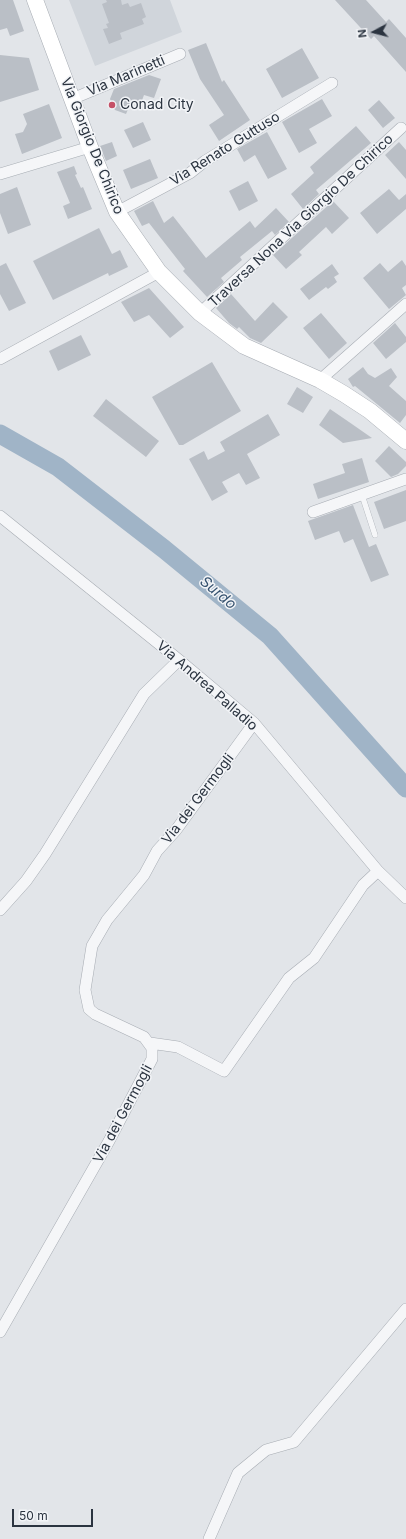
<!DOCTYPE html>
<html>
<head>
<meta charset="utf-8">
<style>
  body { margin:0 }
  #map { position:relative; width:406px; height:1539px; overflow:hidden; background:#e2e5e9; font-family:Inter,sans-serif }
  canvas { display:block }
  .north { position:absolute; left:354px; top:12px; width:40px; height:40px; -webkit-text-stroke:3px #f2f4f7; paint-order:stroke; rotate:263deg; font-size:11px; font-weight:700; line-height:16px; text-align:center; color:#2b3440 }
  .north::after { content:''; display:block; margin:auto; width:14px; height:18px; background:#2b3440; clip-path:polygon(50% 0,100% 100%,50% 72%,0 100%) }
  .scale { position:absolute; left:12px; top:1509px; width:81px; height:18px; box-sizing:border-box; border:2px solid #2b3440; border-top:0; padding-left:5px; font-size:12px; line-height:14px; white-space:nowrap; color:#2b3440; -webkit-text-stroke:3px #f2f4f7; paint-order:stroke }
</style>
</head>
<body>
<div id="map">
<canvas width="406" height="1539"></canvas>
<div class="north">N</div>
<div class="scale">50 m</div>
</div>
<script>
const ctx = document.querySelector('canvas').getContext('2d');
ctx.lineJoin = 'round';
function fillPath(path, color) { ctx.fillStyle = color; ctx.fill(path, 'evenodd'); }
const shape = rows => new Path2D(rows.map(r => 'M' + r).join(''));
function stroke(path, color, width, dash) { ctx.strokeStyle = color; ctx.lineWidth = width; ctx.lineCap = dash ? 'butt' : 'round'; ctx.setLineDash(dash || []); ctx.stroke(path); }
function label(font, color, halo, rows, align = 'center') {
  ctx.font = font + ' Inter,sans-serif'; ctx.lineWidth = 3; ctx.setLineDash([]); ctx.textBaseline = 'middle'; ctx.strokeStyle = halo; ctx.fillStyle = color; for (const [text, x, y, turn = 0] of rows) {
    ctx.save(); ctx.translate(x, y); ctx.rotate((+turn || 0) * Math.PI / 180); ctx.textAlign = isNaN(turn) ? turn : align; if (halo) ctx.strokeText(text, 0, 0); ctx.fillText(text, 0, 0); ctx.restore();
  }
}
fillPath(shape([
  [69,0,170,0,182,32,95,66]
]), '#d0d5db');
stroke(shape([
  [0,434,58,467,164,549,270,636,406,788]
]), '#a0b4c7', 19);
fillPath(shape([
  [0,0,13,0,24,31,10,36,7,28,0,30],
  [106,0,121,0,122,5,128,3,130,7,141,3,146,17,142,19,144,24,120,33,122,39,109,44,103,29,108,28,106,24,109,23,102,4,107,2],
  [335,0,366,0,386,22,389,19,406,38,406,72,374,36,371,39],
  [206,43,222,82,224,80,250,120,219,141,209,125,224,115,200,79,188,50],
  [302,48,319,78,282,98,266,69],
  [0,55,29,58,39,90,0,102],
  [149,75,161,79,154,98,144,95,141,103,132,100,126,114,115,110,110,99,114,89],
  [322,99,332,116,309,129,317,143,299,153,282,122],
  [379,100,395,118,383,128,368,110],
  [49,104,62,138,22,154,15,134,23,132,27,124,23,114],
  [143,122,151,140,133,148,124,130],
  [356,126,371,143,316,190,319,194,303,209,291,194,314,173,310,167],
  [267,132,287,169,268,179,255,155,244,162,237,149],
  [112,142,117,156,106,161,100,146],
  [399,142,406,150,406,179,385,155],
  [150,159,158,178,131,189,123,170],
  [74,166,77,174,75,175,81,188,83,187,92,209,68,219,63,206,70,203,57,172],
  [248,181,258,201,239,211,229,191],
  [17,187,31,225,8,234,0,213,0,194],
  [389,189,399,200,406,194,406,209,377,234,360,213],
  [153,201,164,223,173,216,206,258,250,221,255,228,276,208,289,222,275,235,272,231,240,257,242,260,221,278,224,282,207,297,183,271,185,269,149,223,142,226,134,211],
  [333,201,349,218,332,234,326,227,299,252,302,255,286,269,273,255],
  [99,228,112,254,120,250,128,267,109,276,108,273,53,300,33,261],
  [402,260,406,266,406,285,402,288,406,295,389,309,363,278,380,263,388,272],
  [6,263,26,303,9,311,0,294,0,266],
  [332,264,339,274,334,277,337,282,328,289,326,287,309,300,300,289],
  [149,288,184,327,170,338,149,315,134,322,121,302],
  [231,294,255,321,273,302,288,317,261,343,250,338,239,327,237,329,229,323,216,308],
  [321,313,347,343,329,359,303,328],
  [395,323,406,337,406,342,386,359,373,343],
  [81,335,91,355,58,371,49,351],
  [212,362,241,411,183,445,179,445,152,397],
  [363,367,368,374,375,378,391,368,397,377,389,386,406,401,406,415,400,423,355,386,353,387,348,379],
  [297,387,313,397,303,413,287,404],
  [106,399,159,441,146,457,93,416],
  [330,409,349,422,372,438,343,443,319,425],
  [268,414,280,435,247,454,260,478,246,485,239,473,222,482,228,492,212,501,189,459,204,451,208,460,225,451,220,442],
  [389,446,406,462,406,466,398,474,391,477,375,461],
  [362,458,369,482,318,499,313,484,345,473,342,464],
  [406,490,406,521,384,529,374,502],
  [353,505,369,547,376,544,389,575,371,582,353,539,344,543,339,531,315,540,308,521]
]), '#babfc6');
const lane = shape([
  [362,495,375,535]
]);
const street = shape([
  [72,99,180,54],
  [0,174,90,147],
  [117,212,190,173,205,161,332,83],
  [200,313,401,128],
  [0,359,159,272],
  [320,380,406,304],
  [313,512,406,479],
  [0,516,179,660,254,723,378,871,406,898],
  [0,910,26,881,45,854,144,694,179,660],
  [150,1043,178,1047,224,1071,289,978,314,958,363,885,378,871],
  [0,1332,109,1141,152,1059,152,1048,144,1037,95,1014,89,1009,85,990,92,946,107,920,144,875,157,851,176,830,254,723],
  [209,1539,238,1473,266,1450,294,1442,406,1309]
]);
const secondary = shape([
  [35,0,90,147,117,212,159,272,200,313,244,346,320,380,344,394,370,411,406,441]
]);
stroke(lane, '#a7acb3', 6);
stroke(street, '#a7acb3', 12);
stroke(secondary, '#a7acb3', 17);
stroke(lane, '#f5f6f8', 5.5);
stroke(street, '#f5f6f8', 11);
stroke(secondary, '#fff', 16);
for (const [x, y, r, color] of [
  [112,105,4,"#c55167"]
]) { const dot = new Path2D(); dot.arc(x, y, r, 0, 2 * Math.PI); ctx.fillStyle = color; ctx.fill(dot); stroke(dot, '#f2f4f7', 1.5); }
label('14px', '#2b3440', '#f2f4f7', [
  ["Via Marinetti",126,76,-23],
  ["Via Giorgio De Chirico",92,146,68],
  ["Via Renato Guttuso",225,149,-32],
  ["Traversa Nona Via Giorgio De Chirico",301,221,-43],
  ["Via Andrea Palladio",207,686,41],
  ["Via dei Germogli",198,799,-53],
  ["Via dei Germogli",123,1114,-62]
]);
label('14px', '#2b3440', '#f2f4f7', [
  ["Conad City",120,105]
], 'left');
label('italic 15px', '#385471', '#f2f4f7', [
  ["Surdo",218,593,40]
]);
</script>
</body>
</html>
